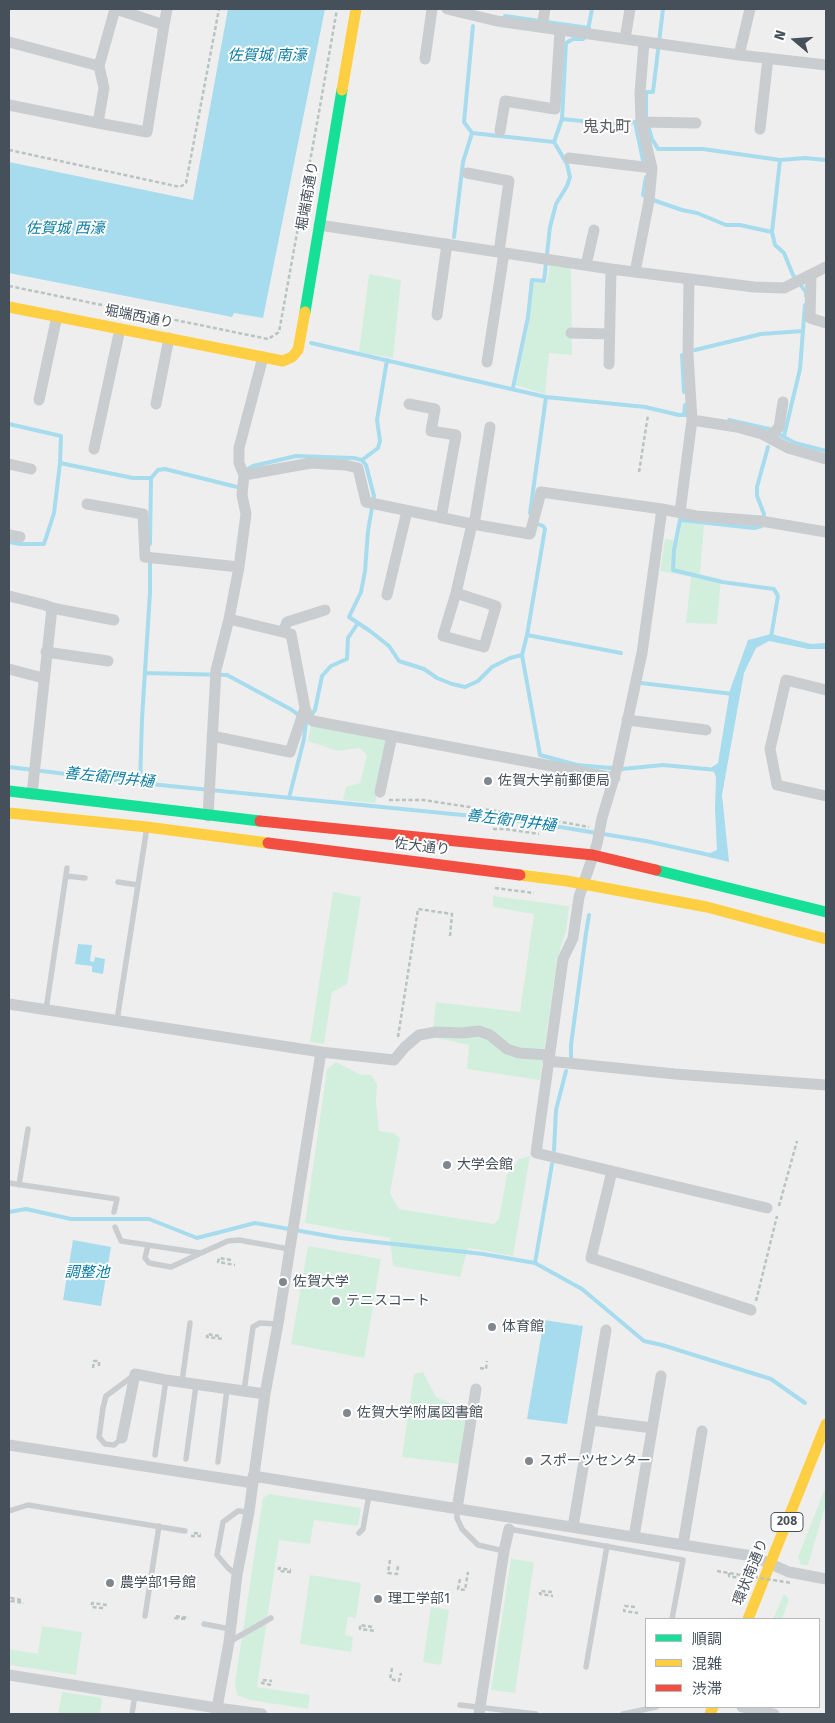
<!DOCTYPE html>
<html>
<head>
<meta charset="utf-8">
<style>
  body { margin:0 }
  #map { position:relative; width:835px; height:1723px; overflow:hidden; background:#efeeee; font-family:"Fira Sans","Noto Sans JP",sans-serif }
  canvas { display:block }
  .frame { position:absolute; inset:0; border:10px solid #45505b; pointer-events:none }
  .legend { position:absolute; left:645px; top:1618px; width:175px; height:90px; box-sizing:border-box; background:#fff; border:1px solid #b5b9bd; margin:0; padding:6px 9px; list-style:none; font-size:15px; color:#45505b }
  .legend li { display:flex; align-items:center; gap:10px; height:25px }
  .legend b { width:25px; border:1px solid #b5b9bd }
  .north { position:absolute; left:770px; top:15px; width:50px; height:50px; -webkit-text-stroke:4px #fff; paint-order:stroke; rotate:288deg; font-size:14px; font-weight:700; line-height:20px; text-align:center; color:#45505b }
  .north::after { content:''; display:block; margin:auto; width:18px; height:22px; background:#45505b; clip-path:polygon(50% 0,100% 100%,50% 72%,0 100%) }
</style>
</head>
<body>
<div id="map">
<canvas width="835" height="1723"></canvas>
<div class="frame"></div>
<ul class="legend">
<li><b style="height:6px;background:#16e098"></b>順調</li>
<li><b style="height:6px;background:#ffcf43"></b>混雑</li>
<li><b style="height:6px;background:#f24e42"></b>渋滞</li>
</ul>
<div class="north">N</div>
</div>
<script>
const ctx = document.querySelector('canvas').getContext('2d');
ctx.lineJoin = 'round';
function fillPath(path, color) { ctx.fillStyle = color; ctx.fill(path, 'evenodd'); }
const shape = rows => new Path2D(rows.map(r => 'M' + r).join(''));
function stroke(path, color, width, dash) { ctx.strokeStyle = color; ctx.lineWidth = width; ctx.lineCap = dash ? 'butt' : 'round'; ctx.setLineDash(dash || []); ctx.stroke(path); }
function label(font, color, halo, rows, align = 'center') {
  ctx.font = font + ' "Fira Sans","Noto Sans JP",sans-serif'; ctx.lineWidth = 4; ctx.setLineDash([]); ctx.textBaseline = 'middle'; ctx.strokeStyle = halo; ctx.fillStyle = color; for (const [text, x, y, turn = 0] of rows) {
    ctx.save(); ctx.translate(x, y); ctx.rotate((+turn || 0) * Math.PI / 180); ctx.textAlign = isNaN(turn) ? turn : align; if (halo) ctx.strokeText(text, 0, 0); ctx.fillText(text, 0, 0); ctx.restore();
  }
}
fillPath(shape([
  [550,263,571,266,572,355,549,353,545,394,516,385,530,317,533,283,547,283],
  [369,274,401,280,393,358,359,352],
  [682,522,704,525,700,574,721,579,717,624,686,623,691,577,660,571,665,539,678,541],
  [311,725,388,740,375,803,343,800,346,787,360,783,367,755,359,748,338,751,308,741],
  [333,892,361,897,347,984,332,992,324,1044,310,1042],
  [493,896,569,906,566,931,557,960,540,1080,467,1069,469,1045,432,1037,436,1002,520,1012,534,914,493,907],
  [336,1062,359,1074,371,1075,377,1084,376,1102,379,1131,393,1133,400,1138,390,1193,399,1209,494,1224,499,1219,507,1175,519,1159,530,1156,513,1256,468,1248,460,1277,393,1266,390,1238,305,1223,327,1069],
  [308,1246,381,1259,364,1358,291,1344],
  [423,1372,436,1397,468,1411,460,1464,402,1457,414,1374],
  [826,1486,826,1508,824,1510,808,1565,801,1565,798,1557],
  [269,1494,361,1508,358,1526,314,1520,310,1544,279,1540,257,1687,310,1695,308,1709,250,1700,237,1695,235,1683,263,1498],
  [511,1559,534,1562,515,1693,491,1690],
  [310,1575,361,1583,356,1618,348,1617,345,1635,353,1637,351,1652,300,1644],
  [784,1594,789,1599,782,1619,773,1619],
  [431,1607,449,1610,441,1665,423,1662],
  [42,1626,82,1632,76,1675,9,1665,9,1649,38,1654],
  [62,1692,102,1698,100,1714,58,1714]
]), '#d2efde');
fillPath(shape([
  [228,9,325,9,263,318,234,313,232,317,9,273,9,162,193,200],
  [771,634,811,644,826,643,826,649,808,649,769,641,756,648,744,673,722,795,729,862,709,857,710,853,717,850,715,810,716,777,712,767,718,763,730,690,748,640],
  [78,944,92,945,90,961,94,962,95,957,105,959,103,974,92,972,92,966,75,964],
  [73,1240,111,1247,101,1306,63,1300],
  [544,1320,583,1326,567,1424,527,1419]
]), '#a6dced');
fillPath(shape([
  [812,1398,813,1402,826,1409,826,1429,809,1419,805,1415]
]), '#efeeee');
stroke(shape([
  [505,16,589,28],
  [473,26,464,122,472,133,554,142,562,119,566,43,573,39,583,39,587,35,592,9],
  [646,116,646,92,653,92,663,9],
  [562,119,611,124,635,122,644,165],
  [648,125,652,139,658,149,703,149,780,160,805,158,826,160],
  [780,160,772,232,775,245,784,253,793,275,806,292,806,296],
  [646,177,643,195,653,200,682,210,697,213,726,225,740,225,772,232],
  [454,237,463,162,472,133],
  [311,343,546,397,530,513],
  [695,350,761,334,803,331],
  [682,355,684,392],
  [513,388,528,317,532,280,544,281,550,227,556,204,567,186,570,177,567,164,554,142],
  [546,397,645,407,679,415,690,415],
  [684,415,685,405],
  [729,420,769,429,795,443,826,451],
  [9,424,61,436,60,463,54,513,44,544,20,544,9,542],
  [784,436,800,369,805,305],
  [768,447,757,487,757,496,764,514,762,526,754,528,680,520,674,550,673,570,722,582,774,589,778,596,771,637],
  [362,460,378,448,380,441,377,420,387,360],
  [60,463,133,478,151,478],
  [248,469,253,466,296,456,354,458,362,460,366,465,374,496,368,531,365,571,361,592,349,617,370,631,389,646,399,661,424,669,437,678,452,684,465,687,478,681,492,667,510,658,522,655],
  [535,523,543,526,545,529,527,635,522,655,540,755,577,765,622,769,663,765,717,770],
  [150,544,151,478,158,470,165,469,237,487],
  [527,635,621,653],
  [145,673,227,675,292,710,301,717],
  [641,683,733,694],
  [9,767,140,783,523,821,646,841,714,856],
  [140,783,142,719,150,592,150,558],
  [289,798,304,739,306,722,315,710,322,676,331,666,347,659,348,638,358,623],
  [571,1058,571,1045,586,933,589,915],
  [554,1150,556,1110,566,1071],
  [9,1212,26,1209,71,1219,149,1219,197,1238,255,1223,340,1238,483,1254,535,1263,582,1289,644,1341,662,1345,771,1379,805,1403],
  [535,1263,552,1164]
]), '#a6dced', 4);
stroke(shape([
  [9,150,180,187,186,183,219,9],
  [9,286,268,339,279,332,319,112,337,9],
  [639,472,648,415],
  [389,800,423,800,529,816,589,827],
  [493,829,505,829,539,834],
  [495,888,534,893],
  [398,1037,418,909,452,914,450,936],
  [779,1206,797,1141],
  [231,1260,219,1258,218,1262,235,1265],
  [756,1301,777,1216],
  [219,1336,207,1334,207,1337,224,1339],
  [93,1368,94,1361,99,1361,99,1368],
  [480,1368,486,1369,487,1361],
  [194,1533,201,1534],
  [191,1536,201,1536],
  [390,1560,388,1573,397,1574,398,1566],
  [717,1571,741,1575],
  [291,1572,279,1571,279,1568,291,1570],
  [729,1573,729,1576,739,1578],
  [460,1579,458,1589,465,1590,468,1572],
  [552,1592,540,1591,540,1594,553,1596],
  [21,1600,11,1598,11,1601,24,1603],
  [635,1607,625,1606,624,1611,638,1613],
  [103,1608,92,1607,92,1603,107,1605],
  [185,1619,175,1618,175,1616,189,1618],
  [372,1627,360,1625,360,1629,375,1631],
  [392,1668,390,1679,399,1681,401,1673],
  [271,1685,262,1683,262,1680,272,1681]
]), '#b7c4c0', 2.5, [4, 2.5]);
stroke(shape([
  [66,876,85,878],
  [118,882,138,885],
  [46,1010,67,868],
  [117,1020,147,827],
  [9,1183,117,1199,114,1212],
  [19,1185,28,1129],
  [115,1227,121,1241,201,1253,228,1241,239,1240,289,1249],
  [148,1245,145,1258,149,1263,171,1267,199,1254],
  [182,1382,190,1323],
  [244,1391,253,1327,260,1323,278,1324],
  [122,1438,114,1445,105,1444,99,1437,103,1408,106,1396,133,1376],
  [155,1455,166,1380],
  [186,1459,196,1385],
  [218,1462,227,1389],
  [457,1509,457,1518,462,1529,478,1545,504,1551],
  [9,1511,28,1505,185,1531],
  [509,1529,683,1560,672,1619],
  [359,1533,363,1529,369,1495],
  [237,1575,228,1568,217,1555,223,1522,238,1511,249,1512],
  [145,1616,159,1526],
  [204,1624,230,1629],
  [229,1642,271,1618],
  [586,1667,607,1546],
  [460,1705,536,1714],
  [132,1714,135,1695],
  [623,1714,656,1707]
]), '#cacdcf', 5.5);
stroke(shape([
  [447,9,497,21,739,55,826,65],
  [164,25,167,9],
  [542,27,545,9],
  [625,39,630,9],
  [9,42,99,66,115,9],
  [739,55,750,9],
  [425,59,432,9],
  [99,66,104,88,98,123,147,132,164,25,116,9],
  [9,105,98,123],
  [641,122,696,123],
  [760,129,768,58],
  [500,131,505,101,555,109,560,30],
  [569,158,652,168],
  [467,173,509,181,499,252],
  [319,225,611,269,754,287,784,288,826,267],
  [586,265,594,230],
  [635,272,649,201,652,168,641,122,640,93,644,42],
  [811,275,810,318,826,323],
  [437,315,447,244],
  [571,333,609,334],
  [487,362,504,253],
  [609,364,611,269],
  [39,400,57,316],
  [156,404,169,338],
  [409,404,435,409,431,431,456,435,441,518],
  [692,420,737,427,762,434,788,448,826,459],
  [770,437,779,427,783,402],
  [94,449,120,329],
  [9,464,31,469],
  [244,475,311,463,345,465,358,468,366,502,472,524,530,534,541,492,662,509,696,516,761,521,826,532],
  [87,504,143,514,145,557,239,567],
  [662,509,642,653,618,765,602,818,597,844,579,897,573,938,563,959,536,1153,767,1208],
  [680,512,692,420,688,354,689,279],
  [9,535,20,537],
  [456,593,496,606,484,647,443,636,456,593,472,524,475,519,490,427],
  [387,595,407,511],
  [9,596,45,605,52,608,32,794],
  [52,608,114,620],
  [229,619,291,634,305,708,308,717,313,721,615,778],
  [283,632,287,622,325,610],
  [46,652,108,661],
  [9,669,43,678],
  [826,690,786,680,770,749,777,785,826,796],
  [627,720,706,730],
  [212,736,290,752,305,708],
  [380,792,392,736],
  [208,816,216,670,229,619,239,567,246,514,242,495,244,475,239,463,239,448,263,357],
  [9,1004,321,1052,278,1324,265,1394,249,1512,237,1575,229,1642,217,1708,262,1714],
  [321,1052,394,1060,405,1047,419,1035,436,1032,462,1033,479,1031,490,1035,507,1049,519,1053,549,1055],
  [548,1061,675,1074,826,1085],
  [612,1171,591,1258,751,1310],
  [591,1420,652,1428],
  [122,1438,135,1374,166,1380,265,1394],
  [9,1445,253,1483],
  [253,1476,752,1556,789,1572,826,1579],
  [457,1509,476,1389],
  [573,1527,606,1330],
  [634,1537,661,1376],
  [683,1545,702,1431],
  [9,1675,217,1708],
  [742,1707,774,1714],
  [479,1714,504,1551,509,1529]
]), '#cacdcf', 11);
stroke(shape([
  [305,312,342,90],
  [9,791,260,821],
  [656,870,826,912]
]), '#16e098', 11);
stroke(shape([
  [342,90,356,9],
  [9,307,283,361,292,357,298,350,305,312],
  [9,813,147,827,268,843],
  [520,875,567,881,707,907,826,939],
  [748,1619,826,1424],
  [710,1714,713,1707]
]), '#ffcf43', 11);
stroke(shape([
  [260,821,593,855,656,870],
  [268,843,520,875]
]), '#f24e42', 11);
stroke(shape([
  [741,1575,792,1583]
]), '#b7c4c0', 2.5, [4, 2.5]);
for (const [x, y, r, color] of [
  [488,781,5,"#80878e"],
  [447,1165,5,"#80878e"],
  [283,1282,5,"#80878e"],
  [336,1301,5,"#80878e"],
  [492,1327,5,"#80878e"],
  [347,1413,5,"#80878e"],
  [529,1461,5,"#80878e"],
  [110,1583,5,"#80878e"],
  [378,1599,5,"#80878e"]
]) { const dot = new Path2D(); dot.arc(x, y, r, 0, 2 * Math.PI); ctx.fillStyle = color; ctx.fill(dot); stroke(dot, '#fff', 2); }
for (const [x, y, w] of [
  [787,1522,32]
]) { const box = new Path2D(); box.roundRect(x - w / 2, y - 9.5, w, 19, 4); ctx.fillStyle = '#fff'; ctx.fill(box); stroke(box, '#45505b', 1); }
label('bold 12px', '#45505b', null, [
  ["208",787,1522]
]);
label('14px', '#45505b', '#fff', [
  ["堀端南通り",308,196,-80],
  ["堀端西通り",139,317,11],
  ["佐大通り",422,847,7],
  ["環状南通り",751,1572,-68]
]);
label('14px', '#45505b', '#fff', [
  ["佐賀大学前郵便局",498,781],
  ["大学会館",457,1165],
  ["佐賀大学",293,1282],
  ["テニスコート",346,1301],
  ["体育館",502,1327],
  ["佐賀大学附属図書館",357,1413],
  ["スポーツセンター",539,1461],
  ["農学部1号館",120,1583],
  ["理工学部1",388,1599]
], 'left');
label('italic 15px', '#097ca1', '#fff', [
  ["佐賀城 南濠",267,56],
  ["佐賀城 西濠",65,229],
  ["善左衛門井樋",109,778,6],
  ["善左衛門井樋",511,821,7],
  ["調整池",87,1273]
]);
label('16px', '#5a5d62', '#fff', [
  ["鬼丸町",607,128]
]);
</script>
</body>
</html>
